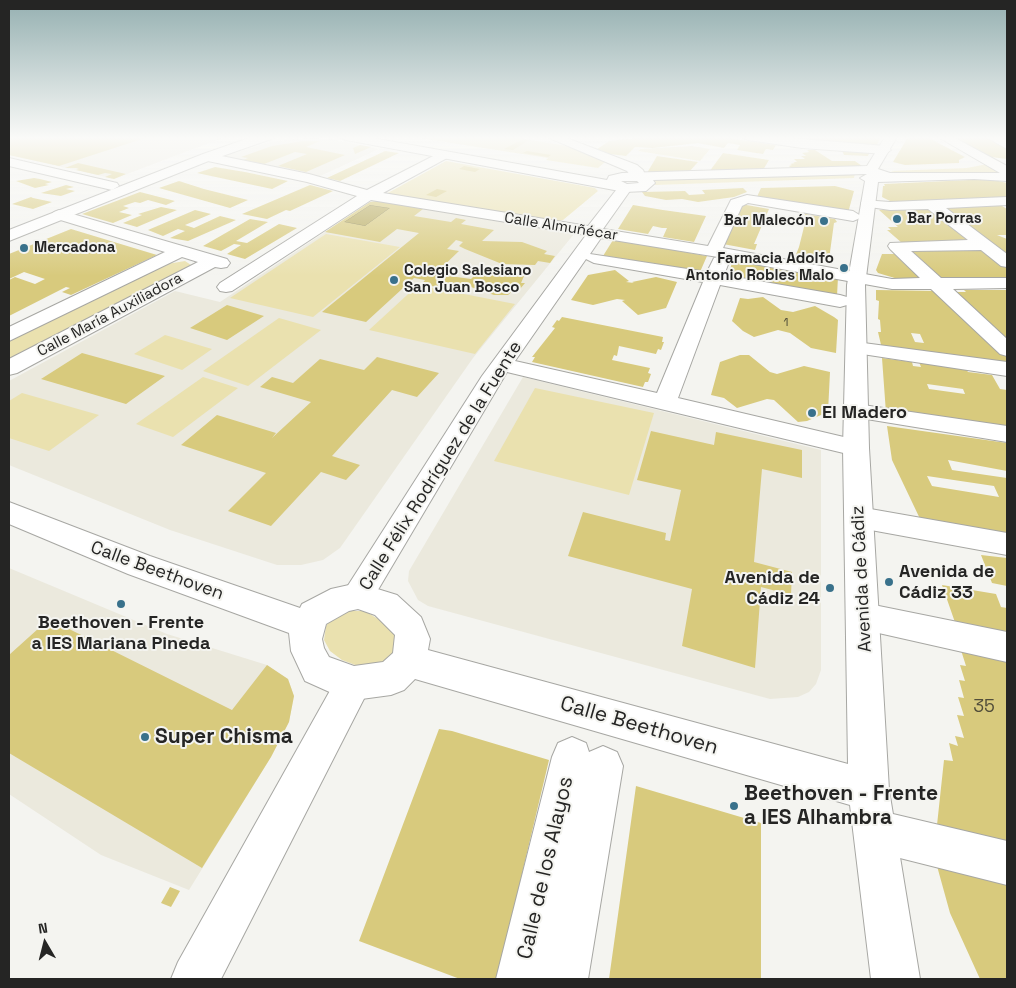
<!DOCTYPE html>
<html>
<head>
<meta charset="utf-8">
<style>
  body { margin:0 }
  #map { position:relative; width:1016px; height:988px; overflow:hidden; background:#f4f4f0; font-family:"Space Grotesk",sans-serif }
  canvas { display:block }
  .frame { position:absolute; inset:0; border:10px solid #252524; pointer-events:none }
  .north { position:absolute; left:20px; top:918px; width:50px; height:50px; -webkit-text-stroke:4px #f4f4f0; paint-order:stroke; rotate:352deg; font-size:14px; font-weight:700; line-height:20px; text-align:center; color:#252524 }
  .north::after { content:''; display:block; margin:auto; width:18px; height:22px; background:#252524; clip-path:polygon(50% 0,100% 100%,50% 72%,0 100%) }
</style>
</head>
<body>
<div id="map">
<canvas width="1016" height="988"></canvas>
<div class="frame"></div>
<div class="north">N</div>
</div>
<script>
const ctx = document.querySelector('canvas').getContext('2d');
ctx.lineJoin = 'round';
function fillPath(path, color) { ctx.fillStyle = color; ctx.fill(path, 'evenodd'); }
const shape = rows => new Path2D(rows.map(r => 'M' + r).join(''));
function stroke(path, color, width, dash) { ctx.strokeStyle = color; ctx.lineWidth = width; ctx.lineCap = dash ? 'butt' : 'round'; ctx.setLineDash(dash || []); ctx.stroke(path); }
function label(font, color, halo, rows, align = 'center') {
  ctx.font = font + ' "Space Grotesk",sans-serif'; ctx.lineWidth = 4; ctx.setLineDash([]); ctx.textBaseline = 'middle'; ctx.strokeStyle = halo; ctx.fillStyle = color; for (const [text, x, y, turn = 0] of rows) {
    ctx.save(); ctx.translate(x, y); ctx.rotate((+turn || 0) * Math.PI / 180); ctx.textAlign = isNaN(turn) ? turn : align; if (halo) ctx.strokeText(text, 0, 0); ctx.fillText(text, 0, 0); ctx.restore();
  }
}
fillPath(shape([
  [9,137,225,137,114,179,9,155],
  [308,138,329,139,379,149,318,177,223,156,270,142],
  [377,201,574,234,473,358,340,548,323,560,301,565,277,565,170,530,9,465,9,381,175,291,220,302,370,202],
  [523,377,821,450,821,670,816,684,809,692,798,697,770,699,428,606,418,600,408,581,409,571],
  [9,568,167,634,267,665,288,679,294,696,289,722,271,757,189,890,101,855,9,794]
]), '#ebe9dd');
fillPath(shape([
  [413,137,525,137,524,139,568,146,605,162,598,168,546,160,548,158],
  [692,146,710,149,700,161,638,151,640,149],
  [446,161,595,188,598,191,563,220,556,222,386,194],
  [987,164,1007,175,911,176,890,171,967,168],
  [855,173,854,178,655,185,651,180],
  [326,234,400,247,313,317,230,298],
  [185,261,191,265,187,270,9,362,9,341,167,264],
  [418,285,515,304,475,354,369,330],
  [279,318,321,330,248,386,203,371],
  [165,335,212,349,182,370,134,354],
  [203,377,238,388,173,437,136,424],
  [535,388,654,413,629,495,494,461],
  [22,393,99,415,49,451,9,438,9,401],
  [348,611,365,611,391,627,397,641,395,653,387,663,358,666,342,660,330,651,324,640,326,626,333,615]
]), '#eae1af');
const water = shape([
  [370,205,390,208,365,226,344,222,370,205]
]);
fillPath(water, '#b8ab5e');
stroke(water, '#8c834d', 1);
fillPath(shape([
  [13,137,145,137,145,138,59,166,9,155,9,139],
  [646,137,735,137,734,139,776,145,773,150,766,149,763,154,737,150,740,145,728,143,724,148,698,143,653,148,635,147,626,156,593,152,609,141],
  [782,137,881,137,877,145,878,148],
  [908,137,927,137,965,157,959,160,959,163,905,165,893,162],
  [954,137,986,137,1007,149,1007,159,991,157],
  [523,139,529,140,513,150,504,149],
  [303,141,320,141,306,147,345,155,306,172,278,166,307,154,295,152,264,164,243,160,248,158,241,157,272,146],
  [360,145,371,147,355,154,353,148],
  [841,148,870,151,868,156,844,155],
  [807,150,815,150,832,161,855,161,862,166,791,168,789,166,792,165,790,164,795,163,793,162,797,162,794,159,805,159,801,156,806,156,802,153,809,152],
  [385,151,399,153,340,181,327,178],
  [527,151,551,155,548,157,523,153],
  [723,153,769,160,763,170,709,172],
  [657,156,698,162,689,172,647,173],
  [78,163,126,174,114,179,105,177,112,174,105,173,98,175,76,170,79,169,76,168,65,168],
  [464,166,480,169,475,172,459,169],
  [215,167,245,172,288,181,272,189,197,173],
  [34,178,40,179,52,182,45,184,49,185,35,188,16,181],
  [990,179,1007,183,1007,198,892,202,882,197,883,186,885,186,884,184],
  [179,181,204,189,248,200,230,208,159,188],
  [66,185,74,187,66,189,75,191,61,196,41,193],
  [310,185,333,191,290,211,286,210,267,219,242,214],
  [835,186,854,191,848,213,756,199,761,188],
  [743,188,747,192,734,197,698,202,682,199,666,200,645,196,642,192,685,191,689,195,705,194,702,190],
  [437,189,447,191,436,197,426,195],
  [140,192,175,201,166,205,148,200,140,203,135,202,123,206,129,208,119,212,132,215,113,223,82,214],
  [31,197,33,198,52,202,33,209,12,204],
  [377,201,423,209,414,216,451,222,456,218,466,220,461,224,494,230,482,241,522,242,547,251,544,254,555,256,550,263,538,261,535,265,502,264,465,249,459,246,463,242,456,240,447,249,459,251,435,274,471,279,476,274,480,274,488,269,502,269,524,276,521,283,525,283,520,289,516,288,508,295,494,295,471,287,465,293,422,284,425,280,414,278,366,322,322,312,419,233,397,229,380,242,325,232,370,202],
  [370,205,390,208,365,226,344,222],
  [741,204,769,209,754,244,757,244,755,250,723,244],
  [633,205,663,210,706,216,694,242,663,237,667,228,662,228,653,226,648,234,618,229],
  [994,205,1002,206,1007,209,1007,235,997,235,1007,239,1007,258,939,208],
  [161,207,177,210,137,227,123,223,142,215,138,214],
  [928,208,972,242,902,243,887,230,891,230,888,227,898,227,879,210],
  [195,210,211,214,185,225,194,228,220,216,236,220,188,241,170,238,185,231,178,229,163,236,148,230],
  [805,214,835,219,837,222,834,223,830,252,831,259,829,259,829,262,795,257,799,247,806,219,804,219],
  [250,219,268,222,236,241,247,243,279,224,297,228,245,259,227,254,241,245,234,244,221,251,203,246],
  [71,229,157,255,71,295,62,292,70,288,66,287,9,316,9,280,15,277,35,284,45,279,24,272,9,279,9,254],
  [613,240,624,241,707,256,700,272,603,256],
  [906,248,982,248,1007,268,1007,278,941,279],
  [882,254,899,254,925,278,898,279,878,273,876,270],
  [733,260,838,277,837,296,727,278],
  [615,270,629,281,626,282,634,283,632,282,656,277,677,282,666,308,638,315,622,301,625,300,617,299,593,305,571,300,588,275],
  [876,290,938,291,1006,353,1007,366,882,349,878,332,881,332,880,320,878,319,879,301,876,300],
  [911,333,920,334,924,343,915,342],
  [964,290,1007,290,1007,339,956,292,966,292],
  [763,297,781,310,793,312,815,306,834,317,838,320,836,353,811,348,790,333,778,330,754,337,743,331,732,321,740,298,748,299],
  [227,305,264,316,227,340,190,328],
  [562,317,663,337,662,342,664,342,661,350,658,349,656,354,619,346,617,356,614,355,612,360,650,368,648,373,651,374,648,382,645,382,643,387,532,362,535,357,532,357,555,328,552,327,557,320,559,321],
  [82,353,165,376,126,404,41,379],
  [740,355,749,355,770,372,777,374,804,366,830,372,828,412,807,421,798,422,774,400,767,399,737,408,724,398,711,395,720,362],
  [377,357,439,373,417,397,392,390,332,456,360,465,346,480,321,472,271,526,228,511,266,473,181,445,217,415,276,433,272,438,311,402,260,387,272,377,293,383,320,359,364,370],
  [882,358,912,362,913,366,921,367,919,362,966,369,968,372,992,375,1000,389,1007,390,1007,429,921,415,886,413],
  [927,384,963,389,965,394,929,389],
  [887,426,1007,443,1007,471,948,460,952,470,1007,478,1007,538,922,523,892,460],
  [927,476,994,486,999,497,932,486],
  [651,431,714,445,716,432,802,450,802,478,762,469,754,562,792,572,791,595,761,587,755,668,682,646,692,589,568,556,583,512,666,533,665,540,670,541,681,490,637,480],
  [981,555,1007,558,1007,586,992,583],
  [942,585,996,594,1001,607,1007,608,1007,641,958,631],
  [49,619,232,710,267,665,288,679,294,696,289,722,271,757,202,868,9,753,9,655],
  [960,647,1007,657,1007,849,948,836,937,825,944,760,953,761,949,743,958,746,955,736,964,738,957,715,964,716,958,697,964,698,959,680,965,681,960,665,966,666],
  [439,729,452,731,549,760,497,979,460,979,359,941],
  [636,786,761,823,761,979,609,979],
  [937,866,1007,883,1007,979,980,979,950,913],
  [170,887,180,891,171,907,161,903]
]), '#d8ca7d');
const minor = shape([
  [547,137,564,137,637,165,643,170,646,177,644,180,634,180,627,171,547,137],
  [742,137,778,137,885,146,891,150,885,154,802,148,748,140,742,137],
  [986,137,1001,137,1007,140,1007,149,986,137],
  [443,151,447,152,449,155,447,158,383,193,588,226,620,185,625,184,632,188,603,229,708,246,731,200,747,195,853,211,861,216,858,219,853,221,748,203,742,206,723,248,892,279,920,278,890,249,888,246,890,243,968,240,928,209,890,210,863,206,861,203,863,200,890,202,1007,197,1007,205,946,208,1007,254,1007,267,1001,266,981,250,911,251,941,278,1007,278,1007,288,953,289,1007,339,1007,356,1000,354,931,289,892,289,726,259,729,262,724,275,840,295,847,297,849,301,847,305,840,307,720,285,678,398,865,442,869,448,865,454,856,456,507,372,369,605,358,609,347,605,342,596,347,587,482,376,586,235,371,200,232,291,226,292,220,291,217,287,220,283,357,196,307,182,203,160,201,157,207,153,309,174,367,190,443,151],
  [601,238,718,257,714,258,707,272,590,254,601,238],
  [586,259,594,263,703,282,657,393,515,361,586,259],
  [9,158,117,183,119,186,112,190,9,166,9,158],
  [59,210,227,259,230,263,227,267,221,268,215,267,17,373,9,375,9,359,198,262,182,257,9,341,9,327,165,252,54,218,51,215,54,212,59,210],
  [856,342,1007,362,1007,376,849,352,846,348,849,344,856,342],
  [856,404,1007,426,1007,442,848,416,844,411,848,406,856,404],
  [859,507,1007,533,1007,555,849,526,845,518,849,510,859,507],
  [864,603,1007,632,1007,662,852,627,848,617,852,607,864,603],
  [354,666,367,671,372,683,221,979,171,979,178,962,341,671,354,666],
  [572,737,586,743,589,752,603,746,617,752,623,766,588,979,496,979,552,757,558,743,572,737],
  [876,810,1007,841,1007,885,876,852,861,846,855,831,861,816,876,810]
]);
const major = shape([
  [252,137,277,137,211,160,9,241,9,230,203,154,252,137],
  [340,137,367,137,607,180,609,176,622,173,867,166,885,137,897,137,878,169,890,173,1000,173,938,137,953,137,1007,166,1007,181,974,179,878,182,865,285,869,448,889,790,920,979,871,979,850,805,415,679,404,690,391,695,354,700,334,694,305,681,291,651,289,633,128,574,9,524,9,502,150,556,300,608,302,604,331,589,358,583,397,595,421,617,430,639,428,650,848,764,843,448,847,285,865,181,860,178,867,174,653,180,655,183,646,191,625,192,346,140,340,137],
  [621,181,637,181,639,183,627,184,621,181],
  [358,609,375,615,395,635,393,653,383,662,354,666,329,657,324,648,322,639,326,624,349,611,358,609]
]);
stroke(minor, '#a7a7a3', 2);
stroke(major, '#a7a7a3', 2);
fillPath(minor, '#fff');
fillPath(major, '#fff');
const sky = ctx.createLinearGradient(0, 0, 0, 276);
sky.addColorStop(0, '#95b0b1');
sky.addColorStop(0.5, '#fafaf8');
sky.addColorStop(1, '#fafaf800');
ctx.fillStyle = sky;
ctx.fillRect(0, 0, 1016, 276);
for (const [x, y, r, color] of [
  [897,219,5,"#39718b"],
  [824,221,5,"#39718b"],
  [24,248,5,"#39718b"],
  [844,268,5,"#39718b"],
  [394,280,5,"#39718b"],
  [812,413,5,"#39718b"],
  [889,582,5,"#39718b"],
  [830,588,5,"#39718b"],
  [121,604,5,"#39718b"],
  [145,737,5,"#39718b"],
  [734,806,5,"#39718b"]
]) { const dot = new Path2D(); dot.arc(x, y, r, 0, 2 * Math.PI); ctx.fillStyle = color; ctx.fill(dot); stroke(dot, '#f4f4f0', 2); }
label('12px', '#524e3a', null, [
  ["1",786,323]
]);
label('bold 15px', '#252524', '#f4f4f0', [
  ["Bar Porras",907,219],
  ["Bar Malecón",814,221,"right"],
  ["Mercadona",34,248],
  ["Farmacia Adolfo",834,259,"right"],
  ["Antonio Robles Malo",834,276,"right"],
  ["Colegio Salesiano",404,271],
  ["San Juan Bosco",404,288]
], 'left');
label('15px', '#252524', '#f4f4f0', [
  ["Calle Almuñécar",561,227,9],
  ["Calle María Auxiliadora",110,315,-28]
]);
label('bold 18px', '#252524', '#f4f4f0', [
  ["El Madero",822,413],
  ["Avenida de",899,572],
  ["Cádiz 33",899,593],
  ["Avenida de",820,578,"right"],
  ["Cádiz 24",820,599,"right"],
  ["Beethoven - Frente",121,623,"center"],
  ["a IES Mariana Pineda",121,644,"center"]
], 'left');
label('18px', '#252524', '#f4f4f0', [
  ["Calle Félix Rodríguez de la Fuente",441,466,-58],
  ["Calle Beethoven",157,571,20],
  ["Avenida de Cádiz",862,579,-93]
]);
label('18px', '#524e3a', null, [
  ["35",984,707]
]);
label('21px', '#252524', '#f4f4f0', [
  ["Calle Beethoven",639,726,16],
  ["Calle de los Alayos",546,868,-77]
]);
label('bold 21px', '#252524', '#f4f4f0', [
  ["Super Chisma",155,737],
  ["Beethoven - Frente",744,794],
  ["a IES Alhambra",744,818]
], 'left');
</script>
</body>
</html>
